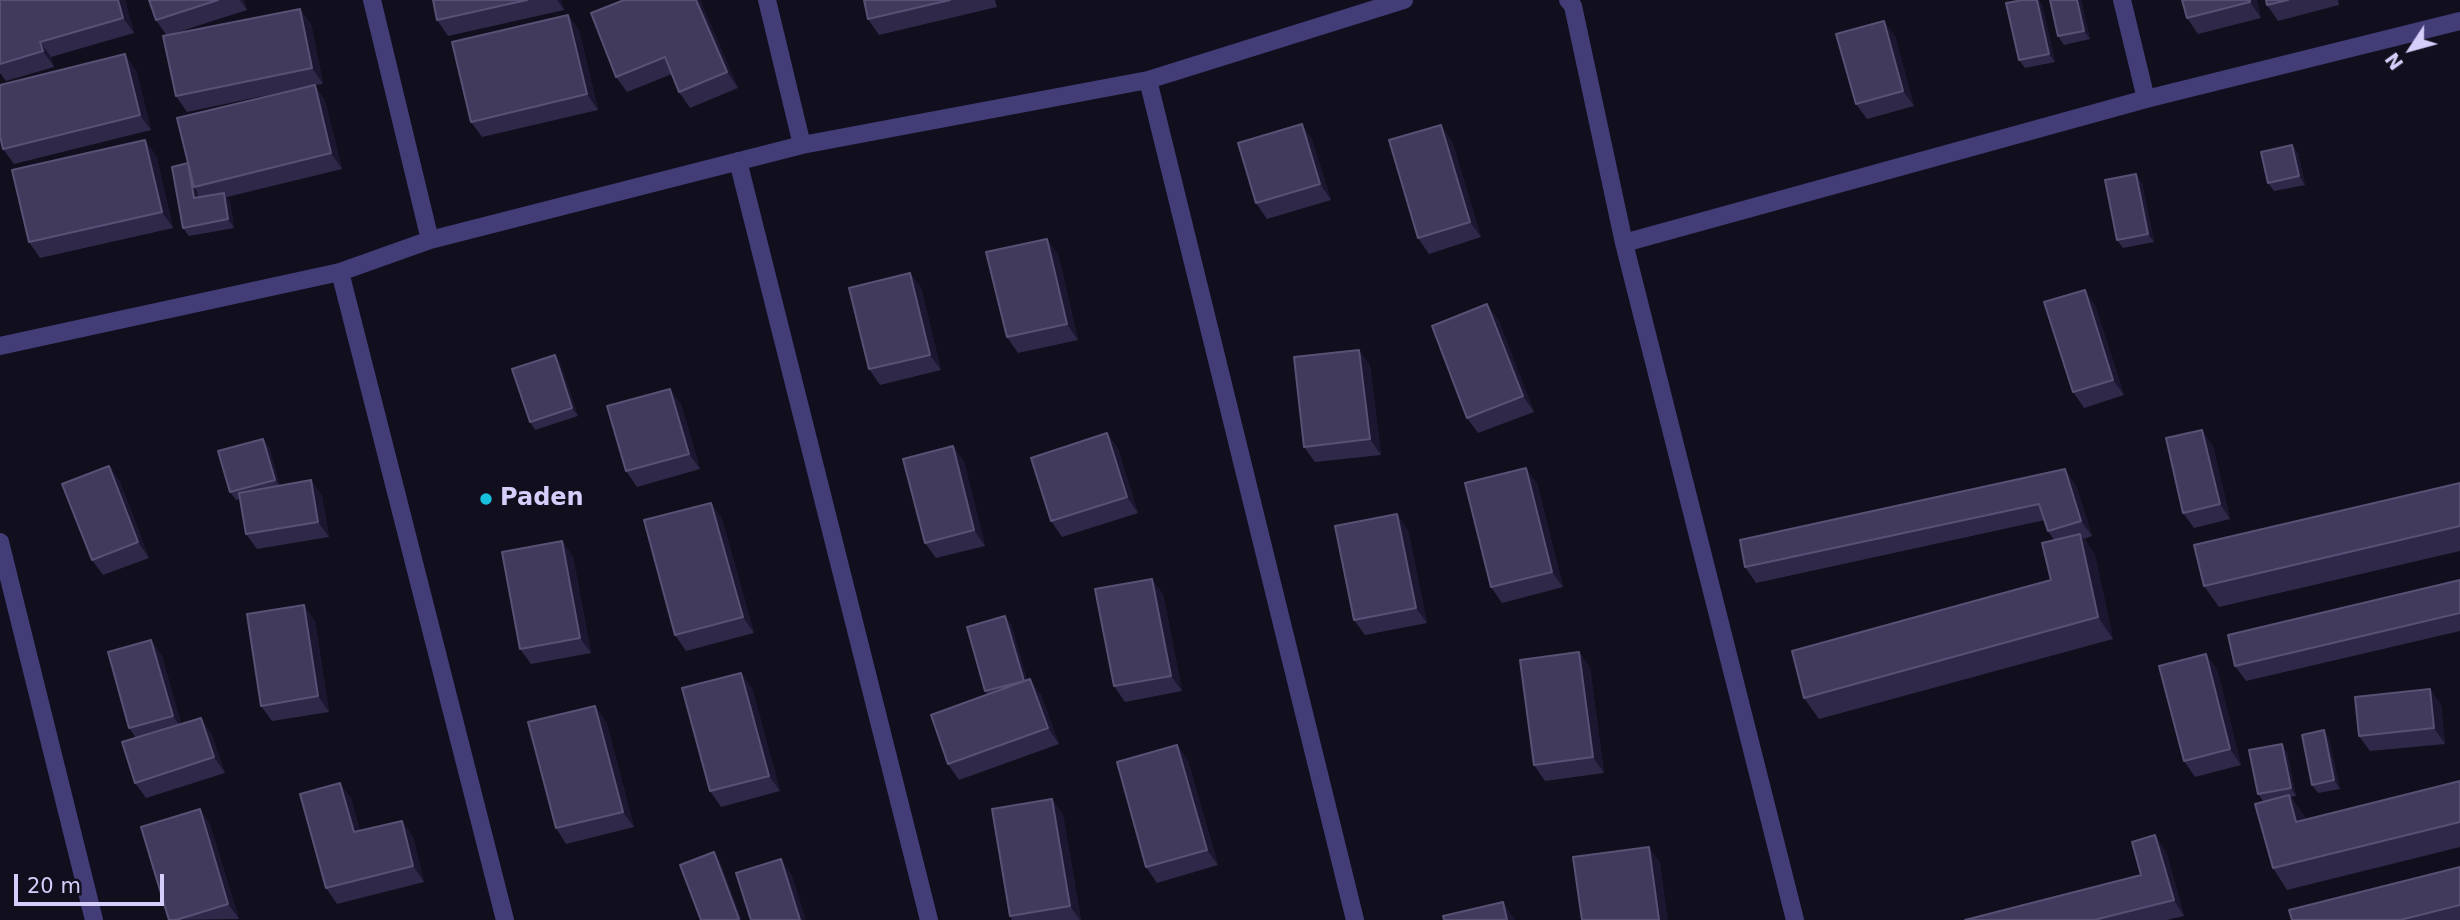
<!DOCTYPE html>
<html>
<head>
<meta charset="utf-8">
<style>
  body { margin:0 }
  #map { position:relative; width:2460px; height:920px; overflow:hidden; background:#110e1d; font-family:"DejaVu Sans",sans-serif }
  canvas { display:block }
  .north { position:absolute; left:2376px; top:14px; width:70px; height:70px; -webkit-text-stroke:5px #110e1d; paint-order:stroke; rotate:234deg; font-size:19px; font-weight:700; line-height:28px; text-align:center; color:#d5cefa }
  .north::after { content:''; display:block; margin:auto; width:24px; height:32px; background:#d5cefa; clip-path:polygon(50% 0,100% 100%,50% 72%,0 100%) }
  .scale { position:absolute; left:14px; top:874px; width:150px; height:32px; box-sizing:border-box; border:4px solid #d5cefa; border-top:0; padding-left:9px; font-size:21px; line-height:24px; white-space:nowrap; color:#d5cefa; -webkit-text-stroke:5px #110e1d; paint-order:stroke }
</style>
</head>
<body>
<div id="map">
<canvas width="2460" height="920"></canvas>
<div class="north">N</div>
<div class="scale">20 m</div>
</div>
<script>
const ctx = document.querySelector('canvas').getContext('2d');
ctx.lineJoin = 'round';
const shape = rows => new Path2D(rows.map(r => 'M' + r).join(''));
function stroke(path, color, width, dash) { ctx.strokeStyle = color; ctx.lineWidth = width; ctx.lineCap = dash ? 'butt' : 'round'; ctx.setLineDash(dash || []); ctx.stroke(path); }
function fillPath(path, color) { ctx.fillStyle = color; ctx.fill(path, 'evenodd'); }
function label(font, color, halo, rows, align = 'center') {
  ctx.font = font + ' "DejaVu Sans",sans-serif'; ctx.lineWidth = 6; ctx.setLineDash([]); ctx.textBaseline = 'middle'; ctx.strokeStyle = halo; ctx.fillStyle = color; for (const [text, x, y, turn = 0] of rows) {
    ctx.save(); ctx.translate(x, y); ctx.rotate((+turn || 0) * Math.PI / 180); ctx.textAlign = isNaN(turn) ? turn : align; if (halo) ctx.strokeText(text, 0, 0); ctx.fillText(text, 0, 0); ctx.restore();
  }
}
stroke(shape([
  [372,0,430,240],
  [767,0,802,145],
  [1568,0,1573,6,1624,243,2146,99,2460,21],
  [2122,0,2146,99],
  [1148,80,1355,920],
  [738,161,929,920],
  [1624,243,1795,920],
  [340,272,505,920],
  [0,346,340,272,430,240,802,145,1148,80,1404,0],
  [0,542,94,920]
]), '#423d77', 18);
fillPath(shape([
  [0,0,125,0,134,33,51,57,54,67,6,81,0,73],
  [149,0,244,0,247,10,169,35,300,9,311,24,323,84,315,85,325,101,342,169,227,197,230,202,234,228,189,236,183,228,188,163,301,88,187,112,176,96,167,36,156,20],
  [433,0,561,0,564,10,448,36,437,20],
  [624,0,700,0,738,88,690,108,679,92,672,74,627,92,616,77],
  [864,0,995,0,997,7,879,35,868,19],
  [2023,0,2039,0,2042,5,2055,62,2025,68,2019,60],
  [2050,0,2081,0,2090,39,2064,45,2058,36],
  [2257,0,2261,18,2198,34,2187,18],
  [2266,0,2338,0,2339,5,2278,21,2267,5],
  [568,15,579,30,598,110,482,137,471,122],
  [1895,36,1914,106,1867,119,1856,104],
  [136,70,151,130,14,164,3,149],
  [1302,124,1312,140,1331,200,1267,219,1256,203],
  [1452,141,1481,237,1429,254,1418,238],
  [2292,145,2298,153,2305,185,2274,191,2268,183],
  [156,155,173,228,40,258,29,242],
  [2142,183,2154,242,2123,248,2117,240],
  [1058,254,1078,340,1018,353,1007,337],
  [910,273,921,288,941,370,880,385,869,369],
  [2095,305,2124,395,2084,408,2073,392],
  [1498,319,1534,412,1478,433,1467,418],
  [1359,350,1370,366,1381,455,1315,462,1304,447],
  [555,355,560,363,578,416,535,430,530,422],
  [681,404,700,469,637,487,626,471],
  [1107,433,1118,449,1138,513,1062,537,1051,521],
  [263,439,269,447,280,486,311,480,322,496,329,537,257,549,246,534,240,499,236,500,230,492],
  [953,446,964,462,985,546,936,558,925,543],
  [2213,446,2230,519,2194,528,2183,513],
  [109,466,120,482,149,558,103,575,92,560],
  [1537,483,1563,587,1502,603,1491,587],
  [2460,483,2460,551,2219,607,2204,586],
  [2076,485,2092,536,2084,539,2095,555,2113,639,1819,719,1804,698,2051,580,2054,540,2048,531,2045,520,1756,583,1745,567],
  [711,503,722,519,754,633,686,651,675,635],
  [1408,530,1427,623,1365,635,1354,620],
  [562,541,573,557,591,653,531,664,520,649],
  [2460,580,2460,631,2246,681,2235,666],
  [1163,594,1182,691,1125,702,1114,686],
  [315,621,329,712,272,721,261,706],
  [1011,624,1027,680,1041,695,1059,744,959,780,948,764,988,695,985,691],
  [151,640,162,656,181,724,211,733,225,773,146,798,135,783,136,738,129,728],
  [1579,652,1590,668,1604,773,1545,781,1534,765],
  [2217,669,2241,765,2195,777,2184,761],
  [752,688,780,791,721,807,710,791],
  [2430,689,2441,705,2445,744,2370,751,2359,736],
  [606,721,634,827,566,844,556,828],
  [2329,739,2340,789,2318,793,2312,785],
  [1177,745,1188,761,1218,865,1157,883,1146,867],
  [2287,753,2296,796,2291,797,2304,816,2305,820,2460,781,2460,847,2287,890,2273,868,2264,802,2258,794],
  [351,798,360,831,402,821,413,837,424,882,337,904,326,888],
  [1052,799,1063,815,1081,920,1012,920,1010,916],
  [200,809,210,825,239,919,169,920],
  [2166,851,2184,916,2167,920,1965,920,2141,875],
  [2460,867,2460,920,2292,920]
]), '#302849');
fillPath(shape([
  [118,0,125,0,134,33,123,18],
  [240,0,244,0,247,10],
  [557,0,561,0,564,10],
  [696,0,700,0,738,88,727,72],
  [2037,0,2039,0,2042,5,2055,62,2049,54],
  [2077,0,2081,0,2090,39,2084,31],
  [2250,0,2257,0,2261,18,2250,2],
  [300,9,311,24,323,84,312,68],
  [568,15,579,30,598,110,587,94],
  [1884,21,1895,36,1914,106,1903,91],
  [40,42,51,57,54,67,43,51],
  [125,54,136,70,151,130,140,115],
  [315,85,325,101,342,169,331,153],
  [1302,124,1312,140,1331,200,1320,184],
  [1441,125,1452,141,1481,237,1470,222],
  [145,140,156,155,173,228,162,212],
  [2292,145,2298,153,2305,185,2299,176],
  [188,163,194,187,197,191,200,207,194,198],
  [2136,174,2142,183,2154,242,2148,234],
  [224,193,230,202,234,228,228,219],
  [1047,239,1058,254,1078,340,1067,324],
  [910,273,921,288,941,370,930,355],
  [2085,290,2095,305,2124,395,2113,380],
  [1487,304,1498,319,1534,412,1523,396],
  [1359,350,1370,366,1381,455,1370,439],
  [555,355,560,363,578,416,572,408],
  [670,389,681,404,700,469,689,454],
  [2202,430,2213,446,2230,519,2220,504],
  [1107,433,1118,449,1138,513,1127,497],
  [263,439,269,447,281,488,275,480],
  [953,446,964,462,985,546,974,530],
  [109,466,120,482,149,558,138,542],
  [1526,468,1537,483,1563,587,1552,572],
  [2065,469,2076,485,2092,536,2081,521],
  [311,480,322,496,329,537,318,522],
  [711,503,722,519,754,633,743,617],
  [1397,514,1408,530,1427,623,1416,608],
  [2080,534,2095,555,2113,639,2098,617],
  [562,541,573,557,591,653,580,638],
  [1152,579,1163,594,1182,691,1171,676],
  [304,605,315,621,329,712,318,696],
  [1005,616,1011,624,1030,689,1024,681],
  [151,640,162,656,184,732,173,716],
  [1579,652,1590,668,1604,773,1593,757],
  [2206,654,2217,669,2241,765,2230,749],
  [741,673,752,688,780,791,769,776],
  [1030,679,1041,695,1059,744,1048,728],
  [2430,689,2441,705,2445,744,2434,728],
  [595,706,606,721,634,827,623,812],
  [201,718,211,733,225,773,214,757],
  [2324,730,2329,739,2340,789,2334,780],
  [2282,744,2287,753,2296,796,2291,788],
  [1177,745,1188,761,1218,865,1207,850],
  [340,783,351,798,365,848,354,832],
  [2289,795,2304,816,2311,843,2296,822],
  [1052,799,1063,815,1081,920,1080,920,1070,906],
  [200,809,210,825,239,919,228,904],
  [402,821,413,837,424,882,413,866],
  [2155,835,2166,851,2184,916,2174,900],
  [1649,847,1660,862,1668,920,1659,920],
  [714,852,720,861,742,920,740,920,739,919],
  [781,859,792,875,806,920,800,920],
  [1503,902,1514,918,1515,920,1507,920]
]), '#1c1630');
const building = shape([
  [0,0,118,0,123,18,40,42,43,51,0,64,0,0],
  [149,0,218,0,156,20,149,0],
  [433,0,527,0,437,20,433,0],
  [624,0,696,0,727,72,679,92,665,57,616,77,591,13,624,0],
  [864,0,950,0,868,19,864,0],
  [2023,0,2037,0,2049,54,2019,60,2006,3,2023,0],
  [2050,0,2077,0,2084,31,2058,36,2050,0],
  [2182,0,2250,0,2250,2,2187,18,2182,0],
  [2266,0,2288,0,2267,5,2266,0],
  [300,9,312,68,176,96,163,36,300,9],
  [568,15,587,94,471,122,452,42,568,15],
  [1884,21,1903,91,1856,104,1836,34,1884,21],
  [125,54,140,115,3,149,0,136,0,85,125,54],
  [315,85,331,153,194,187,177,118,315,85],
  [1302,124,1320,184,1256,203,1238,143,1302,124],
  [1441,125,1470,222,1418,238,1389,140,1441,125],
  [145,140,162,212,29,242,12,170,145,140],
  [2292,145,2299,176,2268,183,2261,152,2292,145],
  [188,163,194,198,224,193,228,219,183,228,172,167,188,163],
  [2136,174,2148,234,2117,240,2105,180,2136,174],
  [1047,239,1067,324,1007,337,986,252,1047,239],
  [910,273,930,355,869,369,849,288,910,273],
  [2085,290,2113,380,2073,392,2044,302,2085,290],
  [1487,304,1523,396,1467,418,1432,326,1487,304],
  [1359,350,1370,439,1304,447,1294,357,1359,350],
  [555,355,572,408,530,422,512,369,555,355],
  [670,389,689,454,626,471,607,406,670,389],
  [2202,430,2220,504,2183,513,2166,438,2202,430],
  [1107,433,1127,497,1051,521,1031,458,1107,433],
  [263,439,275,480,230,492,218,451,263,439],
  [953,446,974,530,925,543,903,459,953,446],
  [109,466,138,542,92,560,62,484,109,466],
  [1526,468,1552,572,1491,587,1465,483,1526,468],
  [2065,469,2081,521,2048,531,2039,504,1745,567,1740,540,2065,469],
  [311,480,318,522,246,534,239,493,311,480],
  [2460,483,2460,526,2204,586,2194,545,2460,483],
  [711,503,743,617,675,635,644,520,711,503],
  [1397,514,1416,608,1354,620,1335,526,1397,514],
  [2080,534,2098,617,1804,698,1792,651,2051,580,2042,543,2080,534],
  [562,541,580,638,520,649,502,552,562,541],
  [1152,579,1171,676,1114,686,1095,589,1152,579],
  [2460,580,2460,613,2235,666,2228,635,2460,580],
  [304,605,318,696,261,706,247,614,304,605],
  [1005,616,1024,681,985,691,967,627,1005,616],
  [151,640,173,716,129,728,108,652,151,640],
  [1579,652,1593,757,1534,765,1520,660,1579,652],
  [2206,654,2230,749,2184,761,2159,666,2206,654],
  [741,673,769,776,710,791,682,688,741,673],
  [1030,679,1048,728,948,764,931,715,1030,679],
  [2430,689,2434,728,2359,736,2355,697,2430,689],
  [595,706,623,812,556,828,528,722,595,706],
  [201,718,214,757,135,783,122,742,201,718],
  [2324,730,2334,780,2312,785,2302,735,2324,730],
  [2282,744,2291,788,2258,794,2249,750,2282,744],
  [1177,745,1207,850,1146,867,1117,762,1177,745],
  [2460,781,2460,822,2273,868,2255,804,2289,795,2296,822,2460,781],
  [340,783,354,832,402,821,413,866,326,888,300,794,340,783],
  [1052,799,1070,906,1010,916,992,809,1052,799],
  [200,809,228,904,176,920,169,920,141,827,200,809],
  [2155,835,2174,900,2094,920,1965,920,2141,875,2132,842,2155,835],
  [1649,847,1659,920,1582,920,1573,857,1649,847],
  [714,852,739,919,735,920,701,920,680,865,714,852],
  [781,859,800,920,751,920,736,873,781,859],
  [2460,867,2460,905,2400,920,2292,920,2289,910,2460,867],
  [1503,902,1507,920,1444,920,1443,916,1503,902]
]);
fillPath(building, '#423a5c');
stroke(building, '#595175', 2);
for (const [x, y, r, color] of [
  [486,499,7,"#17c0dd"]
]) { const dot = new Path2D(); dot.arc(x, y, r, 0, 2 * Math.PI); ctx.fillStyle = color; ctx.fill(dot); stroke(dot, '#110e1d', 2.5); }
label('bold 24px', '#d5cefa', '#110e1d', [
  ["Paden",500,499]
], 'left');
</script>
</body>
</html>
